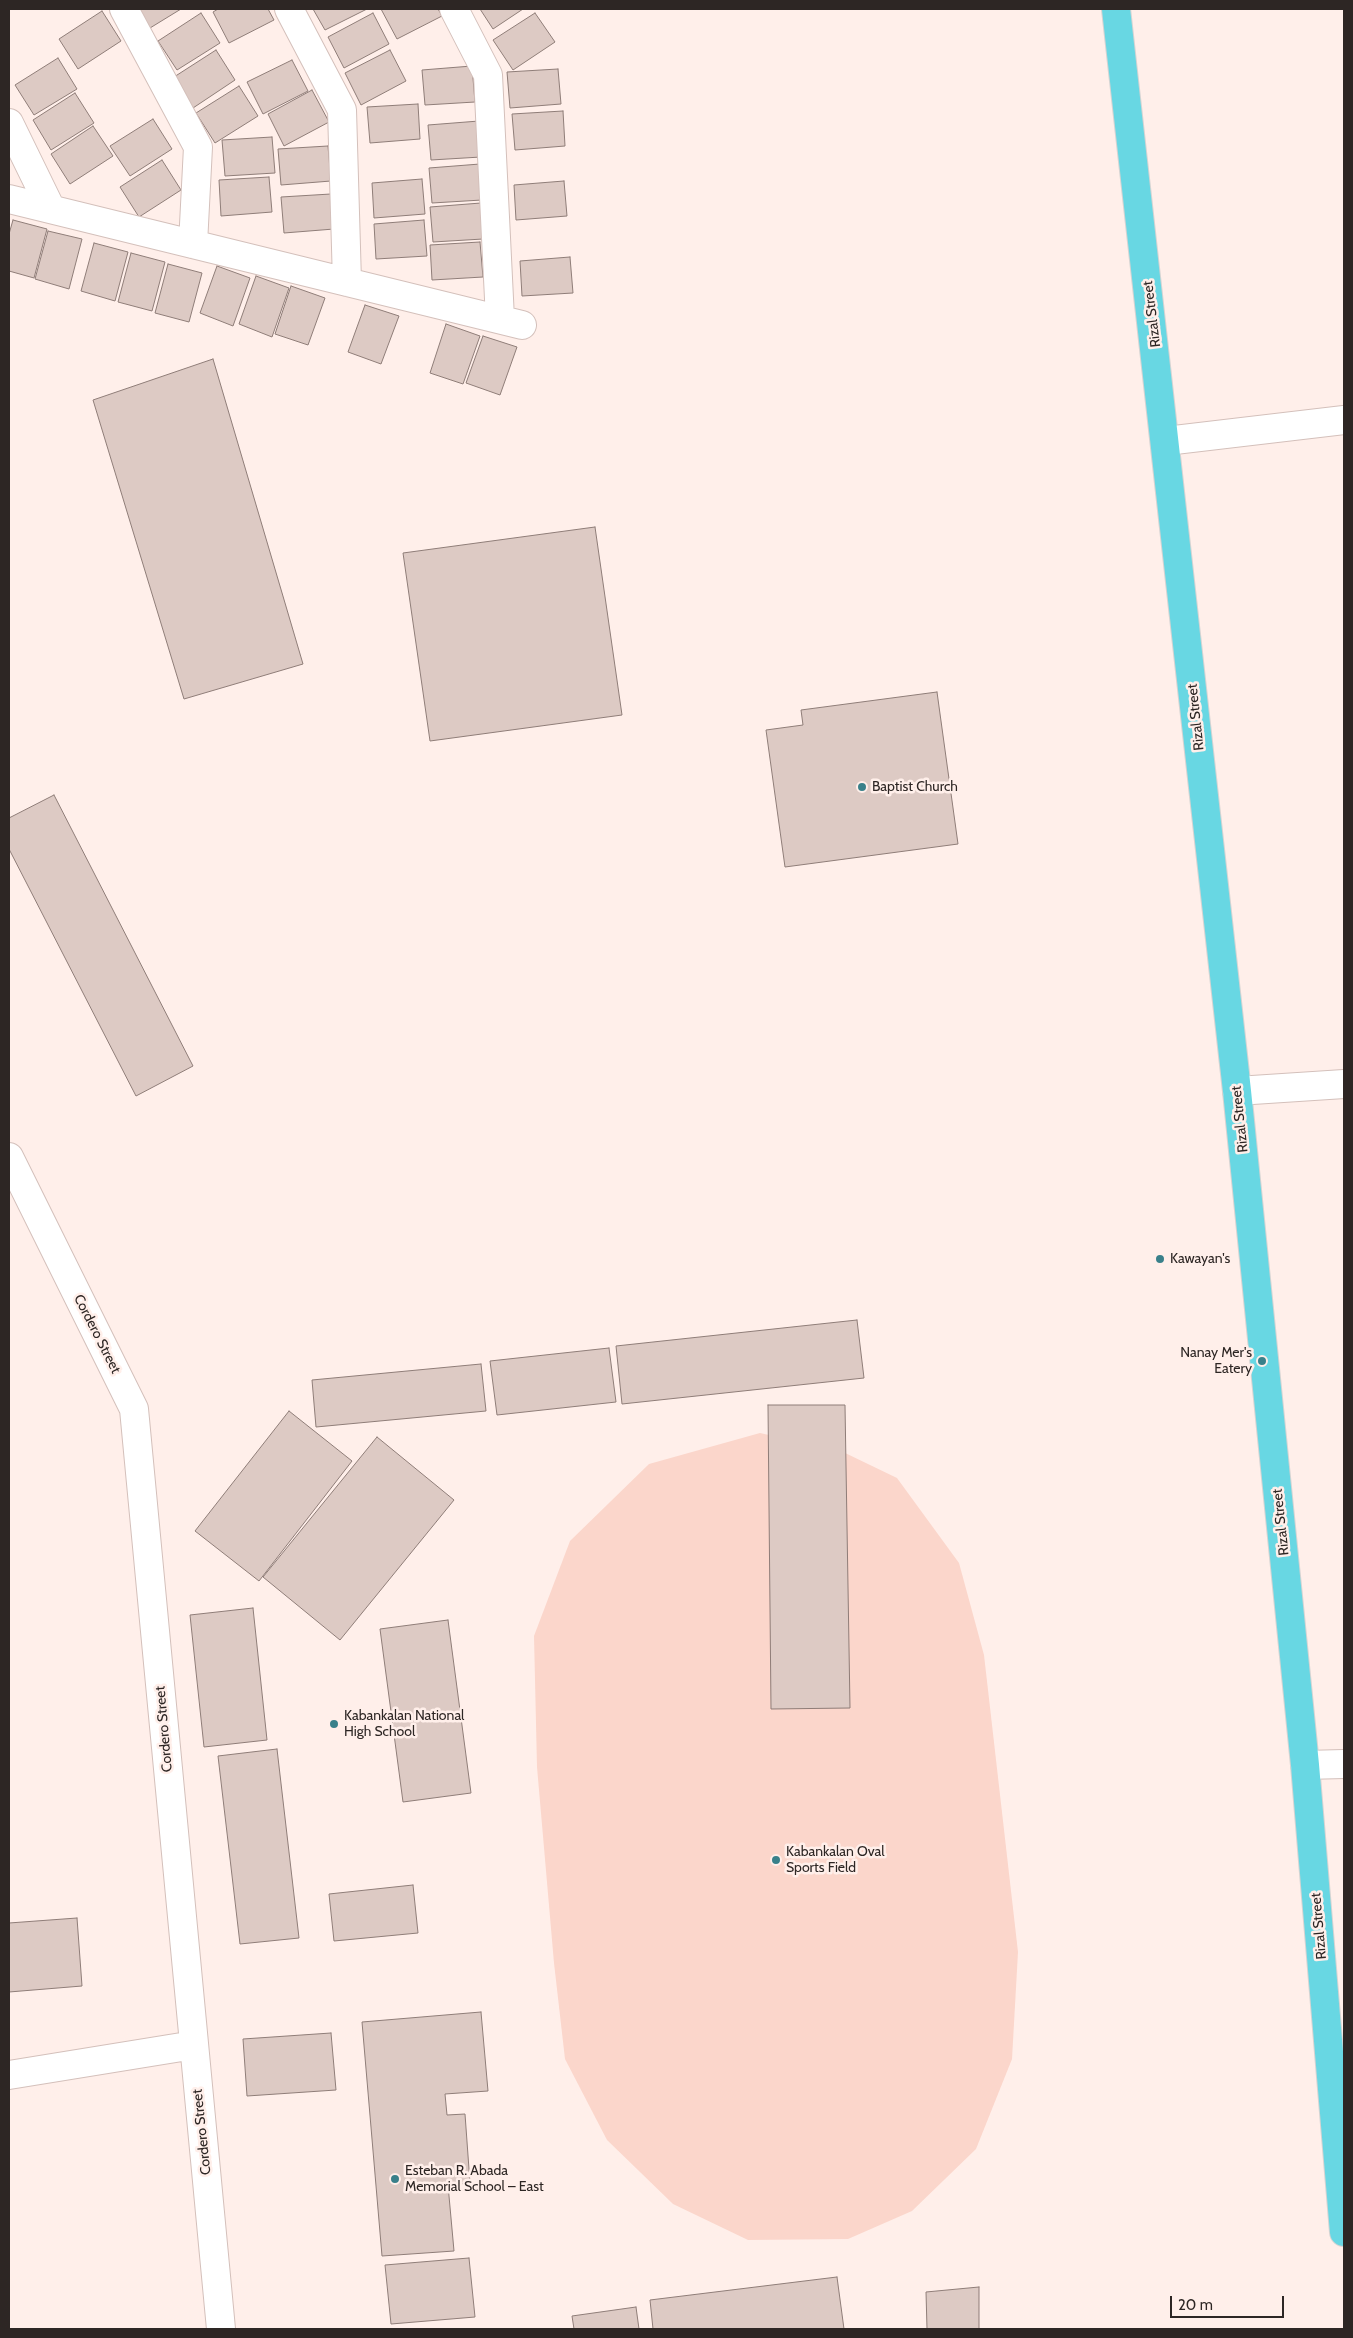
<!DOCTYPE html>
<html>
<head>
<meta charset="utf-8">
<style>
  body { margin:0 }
  #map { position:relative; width:1353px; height:2338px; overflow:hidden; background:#ffefea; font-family:Cabin,sans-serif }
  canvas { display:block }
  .frame { position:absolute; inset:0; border:10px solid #2d2624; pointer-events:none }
  .scale { position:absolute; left:1170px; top:2296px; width:114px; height:22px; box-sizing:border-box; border:2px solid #2d2624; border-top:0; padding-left:6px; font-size:15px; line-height:18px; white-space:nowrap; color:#2d2624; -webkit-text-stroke:4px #ffefea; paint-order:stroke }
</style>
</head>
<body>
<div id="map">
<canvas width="1353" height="2338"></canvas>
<div class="frame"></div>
<div class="scale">20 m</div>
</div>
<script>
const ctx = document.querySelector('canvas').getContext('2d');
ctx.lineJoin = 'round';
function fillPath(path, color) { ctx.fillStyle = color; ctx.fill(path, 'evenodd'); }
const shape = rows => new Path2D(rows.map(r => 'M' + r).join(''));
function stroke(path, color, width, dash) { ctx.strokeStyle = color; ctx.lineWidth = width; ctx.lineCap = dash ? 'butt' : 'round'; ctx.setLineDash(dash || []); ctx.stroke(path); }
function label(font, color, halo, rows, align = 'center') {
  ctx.font = font + ' Cabin,sans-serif'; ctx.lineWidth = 5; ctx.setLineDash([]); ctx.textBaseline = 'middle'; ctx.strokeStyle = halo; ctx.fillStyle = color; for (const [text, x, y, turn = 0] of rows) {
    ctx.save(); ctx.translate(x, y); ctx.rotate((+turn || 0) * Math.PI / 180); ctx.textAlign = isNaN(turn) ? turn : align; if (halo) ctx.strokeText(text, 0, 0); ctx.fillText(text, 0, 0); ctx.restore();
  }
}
fillPath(shape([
  [760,1433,841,1451,897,1478,959,1563,984,1655,1018,1952,1012,2059,976,2149,912,2211,848,2239,748,2240,673,2204,607,2140,565,2059,554,1963,537,1767,534,1636,570,1541,649,1464]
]), '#fbd6cb');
const building = shape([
  [137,9,181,9,150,28,137,9],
  [218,9,268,9,274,20,229,43,213,12,218,9],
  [313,9,367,9,325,30,313,9],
  [381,9,438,9,442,16,397,39,381,9],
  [480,9,523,9,493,29,480,9],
  [102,11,121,41,78,69,59,39,102,11],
  [201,13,220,43,177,70,158,41,201,13],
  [373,13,389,44,344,68,328,37,373,13],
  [535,13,555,42,513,70,493,40,535,13],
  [216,50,235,80,193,108,174,77,216,50],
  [390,50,406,81,361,105,345,73,390,50],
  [58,58,77,89,34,115,15,85,58,58],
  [292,60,308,91,263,114,247,82,292,60],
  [472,66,475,102,425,105,422,70,472,66],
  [558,69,561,104,510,108,507,72,558,69],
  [239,86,258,116,215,143,196,113,239,86],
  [312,90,329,122,284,146,268,114,312,90],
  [75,93,94,123,51,150,33,120,75,93],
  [418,104,420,139,370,143,367,107,418,104],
  [563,111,565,146,515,150,512,114,563,111],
  [153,119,172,149,130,176,110,146,153,119],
  [479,121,481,157,431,160,428,125,479,121],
  [93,126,113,156,70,184,51,154,93,126],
  [272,137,275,173,225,176,222,140,272,137],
  [328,146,331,181,281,185,278,149,328,146],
  [162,160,181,190,139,217,120,187,162,160],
  [480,164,482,200,432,203,429,168,480,164],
  [269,177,272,212,221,216,219,180,269,177],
  [422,179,425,214,374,218,372,183,422,179],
  [564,181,567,216,516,220,514,185,564,181],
  [331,194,334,229,284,233,281,197,331,194],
  [481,203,483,239,433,242,430,207,481,203],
  [13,220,47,229,34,278,9,271,9,234,13,220],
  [424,220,427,256,376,259,374,224,424,220],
  [48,231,82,239,69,289,35,279,48,231],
  [480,242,483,277,432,280,430,245,480,242],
  [94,243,128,252,115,301,81,291,94,243],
  [131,253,165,262,152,311,118,302,131,253],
  [570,257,573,293,522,296,520,261,570,257],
  [168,264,202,273,189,322,155,313,168,264],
  [217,266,250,278,233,326,200,313,217,266],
  [256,276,289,288,272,337,239,324,256,276],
  [291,286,325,298,308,345,275,334,291,286],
  [365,305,399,316,381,364,348,352,365,305],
  [446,324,480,336,463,384,430,373,446,324],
  [483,336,517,347,500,395,466,383,483,336],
  [213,359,303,664,184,699,93,400,213,359],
  [595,527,622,715,430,741,403,553,595,527],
  [937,692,958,844,785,867,766,730,803,725,801,710,937,692],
  [54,795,193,1066,136,1096,9,849,9,818,54,795],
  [857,1320,864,1378,622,1404,616,1346,857,1320],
  [609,1348,616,1402,497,1415,490,1361,609,1348],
  [481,1364,486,1411,316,1427,312,1380,481,1364],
  [768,1405,845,1405,850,1708,771,1709,768,1405],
  [289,1411,352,1461,259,1581,195,1531,289,1411],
  [377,1437,454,1500,340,1640,263,1577,377,1437],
  [253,1608,267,1740,204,1747,190,1615,253,1608],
  [448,1620,471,1793,403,1802,380,1629,448,1620],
  [277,1749,299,1938,240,1944,218,1756,277,1749],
  [413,1885,418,1933,334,1941,329,1894,413,1885],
  [77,1918,82,1986,9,1992,9,1923,77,1918],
  [481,2012,488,2091,445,2094,447,2115,465,2114,470,2183,448,2185,454,2251,382,2256,362,2022,481,2012],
  [331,2033,336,2090,247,2096,243,2039,331,2033],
  [469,2258,475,2317,391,2324,385,2265,469,2258],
  [837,2277,844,2329,653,2329,650,2300,837,2277],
  [979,2287,979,2329,927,2329,926,2292,979,2287],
  [636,2307,639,2329,574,2329,572,2316,636,2307]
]);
fillPath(building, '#ddcac4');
stroke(building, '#8f7d78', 1);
const minor = shape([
  [124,9,198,147,193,244],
  [289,9,342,110,347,282],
  [454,9,488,75,500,319],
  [9,123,51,209],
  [9,199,522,325],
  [1166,441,1344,420],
  [1237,1091,1344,1084],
  [9,1157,134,1409,221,2329],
  [1305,1765,1344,1764],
  [9,2075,194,2045]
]);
const major = shape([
  [1116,9,1237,1091,1305,1765,1344,2232]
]);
stroke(minor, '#d4c0bb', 30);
stroke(major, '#d5d4d3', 30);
stroke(minor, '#fff', 28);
stroke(major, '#68d7e3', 28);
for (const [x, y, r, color] of [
  [862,787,5,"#39808a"],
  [1160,1259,5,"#39808a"],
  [1262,1361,5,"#39808a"],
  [334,1724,5,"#39808a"],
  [776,1860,5,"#39808a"],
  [395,2179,5,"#39808a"]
]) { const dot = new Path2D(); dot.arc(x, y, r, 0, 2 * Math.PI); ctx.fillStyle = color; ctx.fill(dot); stroke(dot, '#ffefea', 2); }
label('14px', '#2d2624', '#ffefea', [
  ["Rizal Street",1152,314,-97],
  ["Rizal Street",1196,717,-96],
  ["Rizal Street",1240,1119,-96],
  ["Cordero Street",97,1334,63],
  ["Rizal Street",1281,1522,-96],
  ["Cordero Street",164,1729,-95],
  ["Rizal Street",1319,1926,-95],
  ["Cordero Street",202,2132,-96]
]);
label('14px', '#2d2624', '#ffefea', [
  ["Baptist Church",872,787],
  ["Kawayan's",1170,1259],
  ["Nanay Mer's",1252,1353,"right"],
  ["Eatery",1252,1369,"right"],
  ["Kabankalan National",344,1716],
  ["High School",344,1732],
  ["Kabankalan Oval",786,1852],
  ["Sports Field",786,1868],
  ["Esteban R. Abada",405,2171],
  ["Memorial School – East",405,2187]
], 'left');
</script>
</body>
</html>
